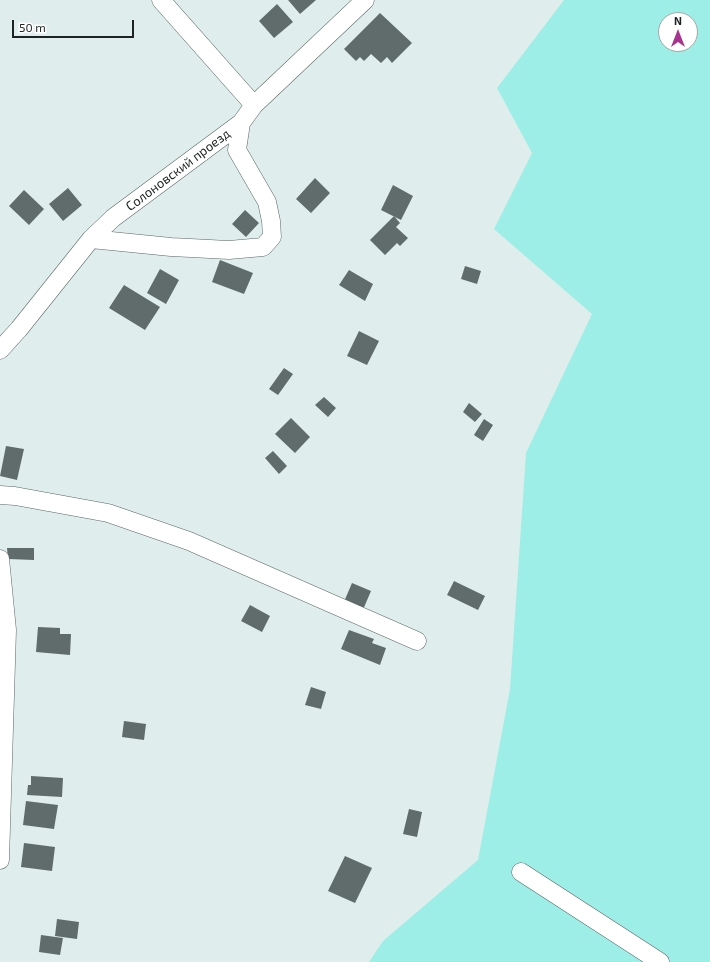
<!DOCTYPE html>
<html>
<head>
<meta charset="utf-8">
<style>
  body { margin:0 }
  #map { position:relative; width:710px; height:962px; overflow:hidden; background:#dfeeec; font-family:"Exo 2",sans-serif }
  canvas { display:block }
  .north { position:absolute; left:658px; top:12px; width:40px; height:40px; box-sizing:border-box; background:#fff; border:1px solid #a5a7a7; border-radius:50%; rotate:0deg; font-size:11px; font-weight:700; line-height:16px; text-align:center; color:#1d2222 }
  .north::after { content:''; display:block; margin:auto; width:14px; height:18px; background:#a6338d; clip-path:polygon(50% 0,100% 100%,50% 72%,0 100%) }
  .scale { position:absolute; left:12px; top:20px; width:122px; height:18px; box-sizing:border-box; border:2px solid #1d2222; border-top:0; padding-left:5px; font-size:12px; line-height:14px; white-space:nowrap; color:#1d2222; -webkit-text-stroke:3px #fff; paint-order:stroke }
</style>
</head>
<body>
<div id="map">
<canvas width="710" height="962"></canvas>
<div class="north">N</div>
<div class="scale">50 m</div>
</div>
<script>
const ctx = document.querySelector('canvas').getContext('2d');
ctx.lineJoin = 'round';
function fillPath(path, color) { ctx.fillStyle = color; ctx.fill(path, 'evenodd'); }
const shape = rows => new Path2D(rows.map(r => 'M' + r).join(''));
function stroke(path, color, width, dash) { ctx.strokeStyle = color; ctx.lineWidth = width; ctx.lineCap = dash ? 'butt' : 'round'; ctx.setLineDash(dash || []); ctx.stroke(path); }
function label(font, color, halo, rows, align = 'center') {
  ctx.font = font + ' "Exo 2",sans-serif'; ctx.lineWidth = 4; ctx.setLineDash([]); ctx.textBaseline = 'middle'; ctx.strokeStyle = halo; ctx.fillStyle = color; for (const [text, x, y, turn = 0] of rows) {
    ctx.save(); ctx.translate(x, y); ctx.rotate((+turn || 0) * Math.PI / 180); ctx.textAlign = isNaN(turn) ? turn : align; if (halo) ctx.strokeText(text, 0, 0); ctx.fillText(text, 0, 0); ctx.restore();
  }
}
fillPath(shape([
  [564,0,710,0,710,962,369,962,383,941,478,860,510,689,526,453,592,314,494,229,532,153,497,88],
  [666,20,690,20,690,44,666,44]
]), '#9ceee6');
fillPath(shape([
  [288,0,316,0,300,14],
  [277,4,293,22,274,38,259,21],
  [380,13,412,43,392,63,387,57,381,63,371,54,364,61,360,57,356,61,344,49],
  [315,178,330,193,311,213,296,199],
  [393,185,413,196,401,220,381,210],
  [68,188,82,205,63,221,49,204],
  [24,190,44,209,29,225,9,206],
  [245,210,259,223,246,237,232,224],
  [394,216,400,223,396,227,408,238,400,246,397,243,385,255,370,240],
  [220,260,253,273,244,294,212,282],
  [465,266,481,271,477,284,461,279],
  [160,269,179,280,166,304,147,293],
  [349,270,373,284,365,301,339,285],
  [124,285,160,307,145,330,109,308],
  [359,331,379,341,367,365,347,356],
  [284,368,293,374,278,395,269,389],
  [324,397,336,408,328,417,315,405],
  [469,403,482,414,475,422,463,412],
  [291,418,310,437,295,453,275,434],
  [484,419,493,425,483,441,474,435],
  [6,446,24,449,17,480,0,476],
  [273,451,287,466,279,474,265,458],
  [7,548,34,548,34,560,8,559],
  [454,581,485,596,478,610,447,595],
  [352,583,371,591,362,612,343,604],
  [250,605,270,616,262,632,241,621],
  [38,627,60,628,60,634,71,634,70,655,36,652],
  [349,630,374,639,372,643,386,648,380,665,341,649],
  [311,687,326,692,321,709,305,705],
  [124,721,146,724,144,740,122,737],
  [31,776,63,778,62,797,27,795,28,785,31,785],
  [26,801,58,805,54,829,23,825],
  [409,809,422,812,417,837,403,834],
  [24,843,55,847,52,871,21,867],
  [345,856,372,868,355,903,328,891],
  [57,919,79,922,77,939,55,936],
  [41,935,63,938,60,955,39,952]
]), '#5f6c6b');
const minor = shape([
  [161,0,254,105],
  [91,239,171,247,229,250,263,247,272,237,271,221,267,202,237,150,241,123],
  [0,350,19,329,91,239,113,218,241,123,254,105,365,0],
  [0,495,15,496,108,513,189,541,417,641],
  [0,559,7,630,0,860],
  [521,872,660,962]
]);
stroke(minor, '#596665', 19);
stroke(minor, '#fff', 18);
label('13px', '#1d2222', '#fff', [
  ["Солоновский проезд",178,170,-37]
]);
</script>
</body>
</html>
